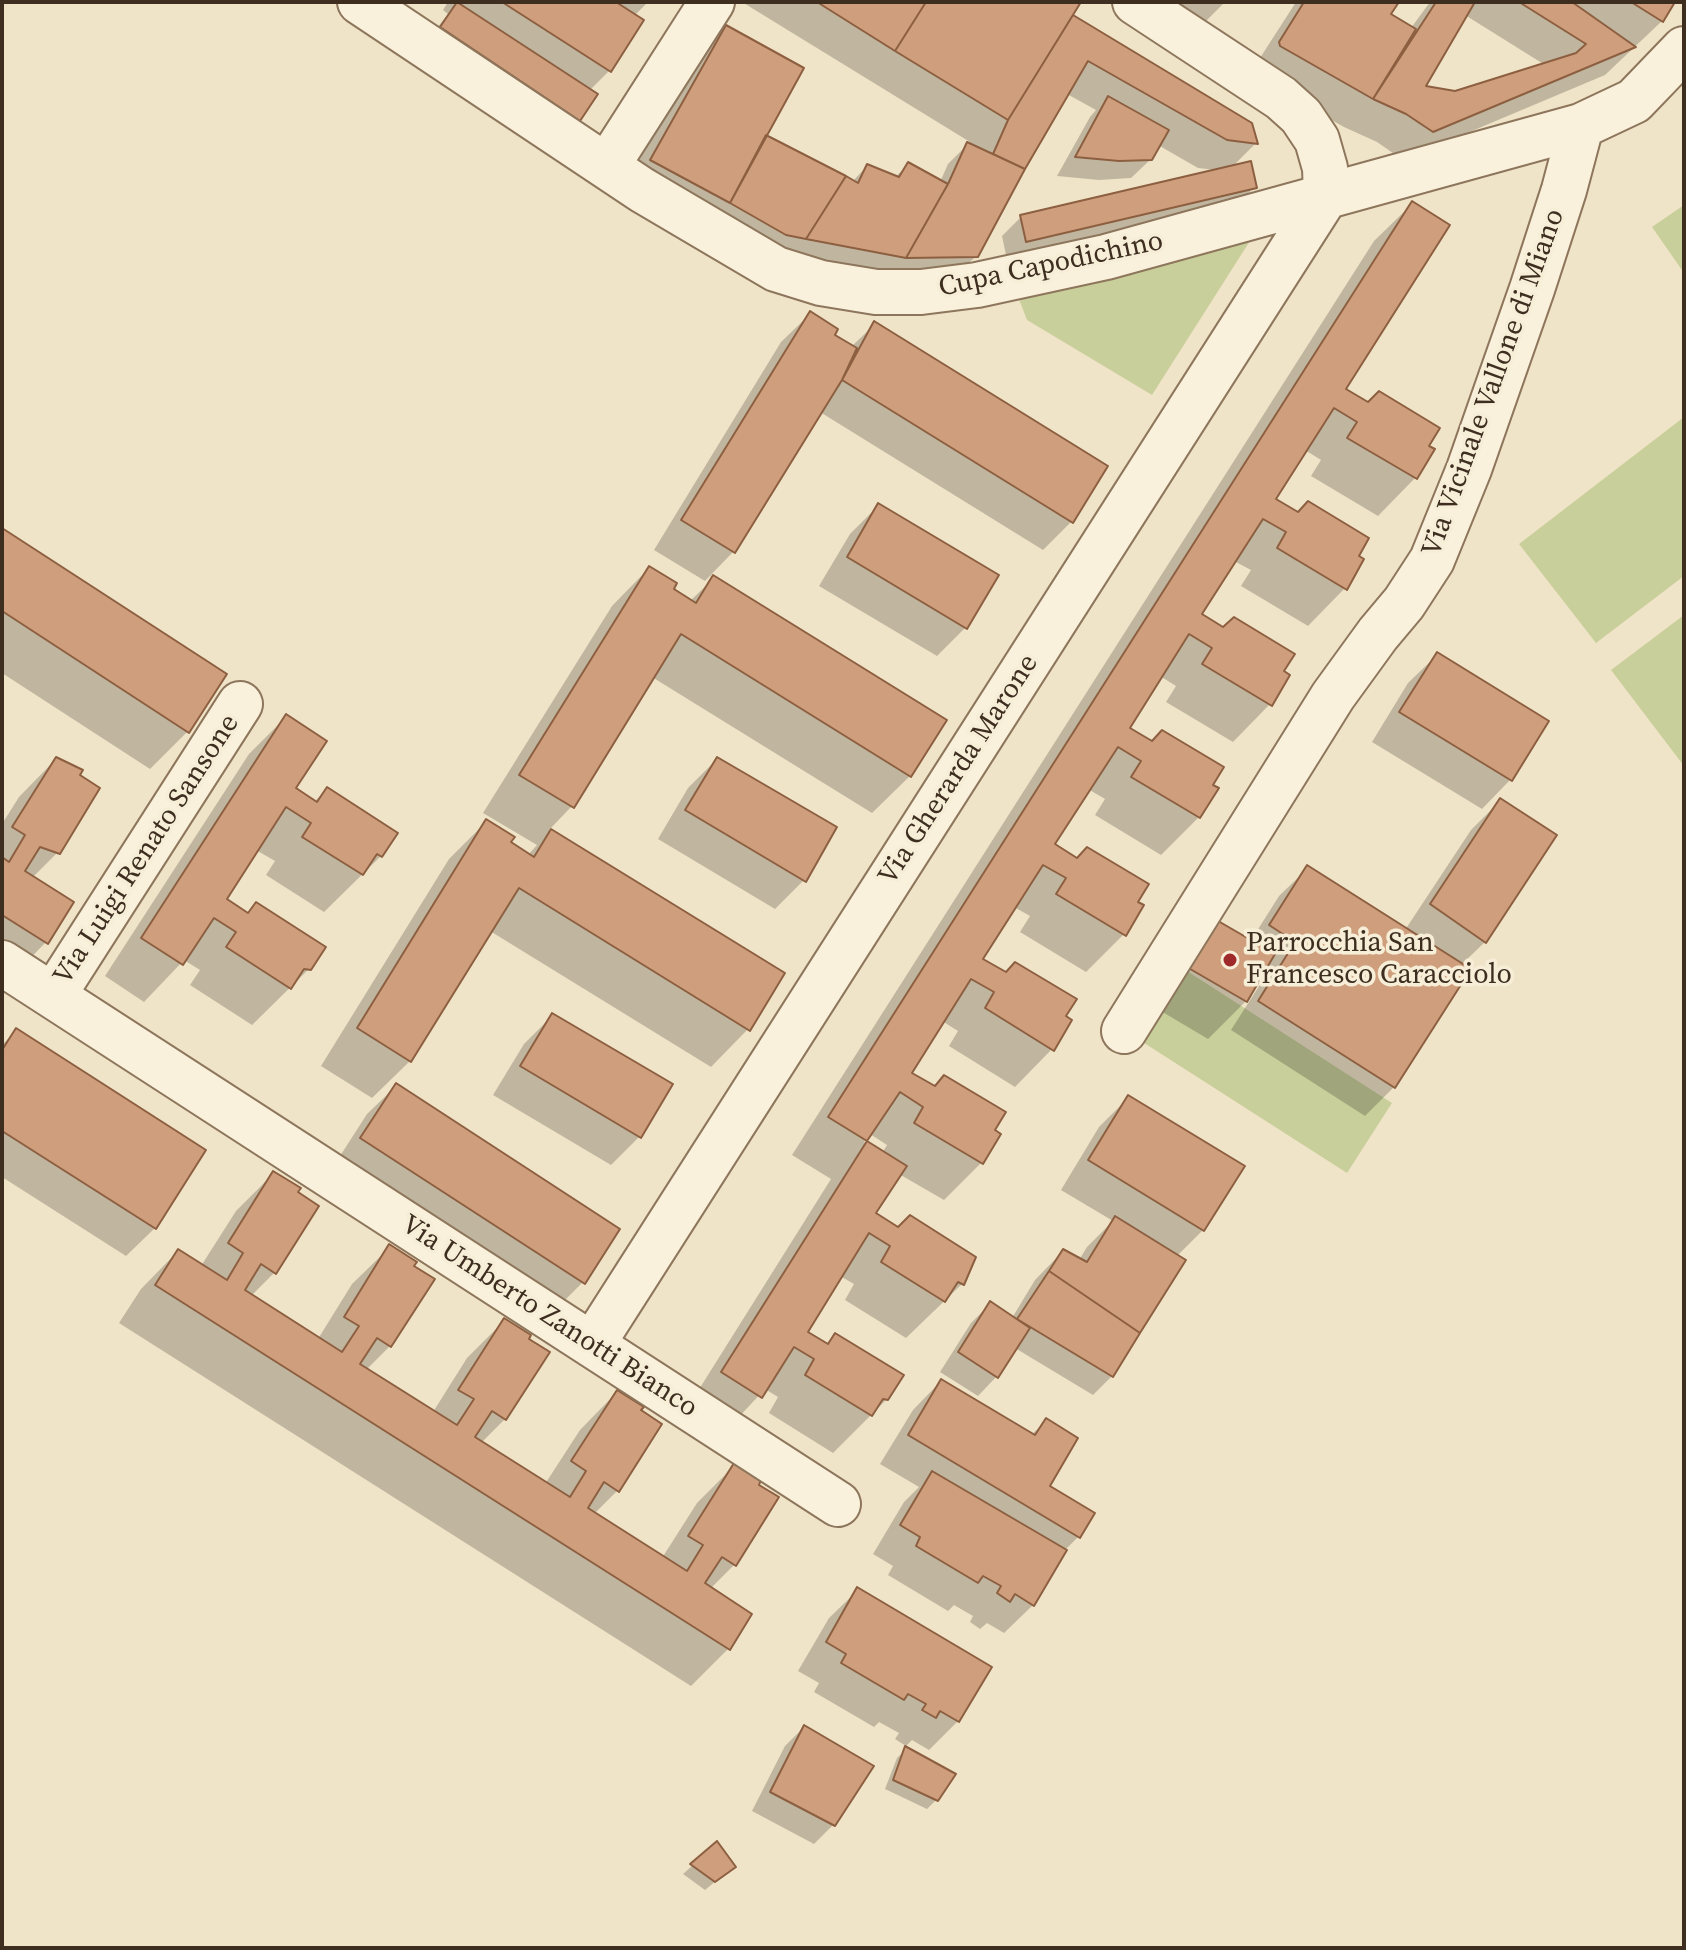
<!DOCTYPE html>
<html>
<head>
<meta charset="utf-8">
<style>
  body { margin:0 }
  #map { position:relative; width:1686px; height:1950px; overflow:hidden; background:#f0e4c8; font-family:"Source Serif 4",serif }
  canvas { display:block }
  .frame { position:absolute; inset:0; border:4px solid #3d2e20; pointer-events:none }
</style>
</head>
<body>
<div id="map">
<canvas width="1686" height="1950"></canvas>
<div class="frame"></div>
</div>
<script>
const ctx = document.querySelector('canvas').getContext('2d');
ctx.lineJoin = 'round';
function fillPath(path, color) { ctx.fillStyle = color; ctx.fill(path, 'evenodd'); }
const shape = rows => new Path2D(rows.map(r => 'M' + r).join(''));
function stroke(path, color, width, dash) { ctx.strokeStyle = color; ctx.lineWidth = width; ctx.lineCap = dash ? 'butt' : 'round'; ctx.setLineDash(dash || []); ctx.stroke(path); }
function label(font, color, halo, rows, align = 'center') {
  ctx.font = font + ' "Source Serif 4",serif'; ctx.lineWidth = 7; ctx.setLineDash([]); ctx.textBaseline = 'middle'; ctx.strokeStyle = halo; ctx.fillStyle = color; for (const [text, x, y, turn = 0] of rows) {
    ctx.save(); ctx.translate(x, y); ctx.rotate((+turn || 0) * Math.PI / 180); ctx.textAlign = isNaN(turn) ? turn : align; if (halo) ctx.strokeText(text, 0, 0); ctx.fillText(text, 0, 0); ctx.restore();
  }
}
fillPath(shape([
  [1684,205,1684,273,1652,227],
  [1255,233,1152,395,1027,320,1017,294],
  [1684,417,1684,576,1596,643,1519,544],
  [1684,615,1684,766,1611,670],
  [1187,971,1392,1103,1347,1173,1141,1041]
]), '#c9cf9b');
fillPath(shape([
  [448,2,648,2,634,16,609,71,589,91,578,120,559,139,422,47,448,14,443,10],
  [742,2,1077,2,1070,16,1250,125,1256,143,1232,167,1255,187,1235,206,1007,260,1002,236,1021,217,1216,170,1198,168,1158,145,1151,159,1131,178,1099,180,1057,176,1090,117,1096,110,1067,94,976,256,957,275,892,270,876,286,623,189,698,56,726,27,764,136,852,182,867,166,895,177,908,165,940,182,948,164,970,142],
  [1161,2,1225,2,1200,27],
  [1296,2,1400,2,1389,15,1411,28,1430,2,1673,2,1662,21,1605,75,1403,160,1377,142,1344,127,1252,75,1251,72],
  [1465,15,1545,65,1455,93,1423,87],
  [1412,204,1344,389,1432,450,1415,478,1378,516,1311,476,1321,460,1305,450,1273,500,1356,557,1345,588,1308,626,1241,586,1251,570,1234,561,1199,615,1281,672,1270,704,1233,742,1166,702,1176,686,1160,676,1127,728,1216,789,1199,817,1161,855,1095,815,1105,799,1088,789,1052,845,1135,903,1124,934,1086,972,1020,932,1030,916,1014,907,981,960,1064,1017,1052,1049,1015,1087,949,1046,958,1031,942,1021,910,1074,993,1131,981,1163,944,1200,899,1174,874,1214,962,1284,906,1338,845,1300,854,1284,840,1276,805,1332,825,1345,835,1335,887,1399,833,1453,769,1413,778,1397,765,1389,723,1434,686,1410,831,1179,792,1155,1374,241],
  [870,1134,887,1145,882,1153,864,1142],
  [810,314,832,336,851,347,875,324,1071,522,1043,550,820,412,733,552,705,581,654,550,781,342],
  [878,506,965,628,937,656,819,586,850,534],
  [2,530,187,732,150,769,2,673],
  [649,568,671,590,690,601,714,578,910,776,872,813,652,677,572,806,549,830,782,974,748,1029,711,1067,490,931,410,1061,372,1098,321,1066,449,859,487,821,508,843,528,855,537,845,483,813,612,606],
  [1437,655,1546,722,1510,780,1482,809,1372,742,1408,683],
  [286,717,294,789,314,802,327,789,381,856,324,912,266,875,275,861,256,850,224,900,246,914,256,904,309,969,252,1025,190,985,200,970,184,960,144,1002,105,976,249,754],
  [56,759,58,852,32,878,46,942,9,980,2,976,2,824,19,797],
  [717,759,804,880,775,909,658,839,688,788],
  [1500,801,1485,942,1461,965,1394,1087,1365,1116,1231,1030,1268,972,1264,969,1250,997,1208,1039,1149,1004,1176,958,1250,942,1279,896,1308,868,1405,930,1471,830],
  [553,1015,640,1136,611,1165,493,1095,524,1044],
  [16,1031,155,1228,126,1256,2,1177,2,1045],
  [396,1086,583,1282,554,1311,333,1167,367,1114],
  [1128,1098,1203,1230,1176,1257,1112,1376,1093,1395,1015,1348,997,1376,978,1396,940,1372,971,1323,990,1304,1012,1318,1035,1280,1063,1251,1079,1260,1087,1247,1113,1221,1061,1190,1099,1127],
  [274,1173,295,1193,316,1206,274,1273,251,1296,318,1339,352,1284,390,1247,390,1346,366,1370,433,1412,467,1358,505,1320,505,1419,481,1443,545,1484,580,1430,617,1392,638,1411,659,1424,617,1491,594,1514,662,1558,697,1503,734,1466,734,1565,710,1589,728,1649,691,1686,119,1323,141,1289,178,1251,201,1266,236,1211],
  [941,1381,1031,1435,1046,1421,1047,1486,1092,1513,1078,1537,1064,1551,1033,1605,1004,1633,987,1623,980,1629,970,1622,973,1616,954,1605,948,1611,888,1575,893,1566,873,1554,904,1502,919,1487,880,1464,913,1410],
  [858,1590,958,1721,929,1750,912,1740,906,1746,895,1739,899,1733,879,1722,874,1727,814,1692,819,1683,798,1671,829,1618],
  [804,1727,833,1825,814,1844,752,1811,785,1746],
  [906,1749,936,1800,927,1809,885,1789,897,1758],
  [717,1844,733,1867,705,1890,683,1874]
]), '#0003');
const building = shape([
  [457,2,598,94,580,121,440,27,457,2],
  [502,2,616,2,644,20,611,72,502,2],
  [817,2,926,2,895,51,817,2],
  [926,2,1081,2,1008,120,895,51,926,2],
  [1304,2,1399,2,1391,14,1416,29,1373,99,1280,46,1279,42,1304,2],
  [1436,2,1475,2,1426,86,1455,91,1576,53,1586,44,1519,2,1572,2,1636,47,1433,132,1406,114,1373,99,1436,2],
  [1631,2,1675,2,1663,22,1631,2],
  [1073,15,1252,123,1258,144,1227,140,1088,61,1025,169,993,154,1008,120,1073,15],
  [726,25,804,68,730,203,650,160,726,25],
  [1108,96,1169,130,1152,160,1119,161,1075,157,1108,96],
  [766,135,846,176,806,239,786,235,730,203,766,135],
  [967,142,1025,169,978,257,906,258,948,184,967,142],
  [1251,161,1257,188,1026,242,1020,215,1251,161],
  [908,162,948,184,906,258,806,239,846,176,858,183,867,164,899,177,908,162],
  [1412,201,1450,225,1346,389,1368,402,1379,391,1440,428,1429,446,1435,449,1417,479,1347,438,1357,422,1334,408,1276,499,1298,512,1308,501,1369,538,1359,556,1364,559,1347,590,1277,548,1286,532,1263,519,1202,614,1223,627,1234,617,1295,654,1284,671,1290,675,1272,706,1202,664,1212,648,1189,634,1130,728,1152,741,1162,730,1224,767,1213,785,1219,788,1200,818,1131,777,1141,761,1118,747,1055,844,1077,858,1087,847,1149,884,1138,902,1144,905,1126,936,1056,894,1066,878,1043,865,983,959,1006,972,1015,962,1077,999,1066,1016,1072,1020,1054,1051,985,1008,994,992,971,979,912,1073,935,1086,944,1075,1006,1112,995,1130,1001,1134,983,1164,914,1123,923,1107,900,1092,867,1141,828,1117,1412,201],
  [810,311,838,329,835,335,857,348,842,380,735,553,681,520,810,311],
  [874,321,1108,466,1073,523,842,380,874,321],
  [878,503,999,575,967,629,847,557,878,503],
  [2,528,227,674,189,733,2,611,2,528],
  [649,566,677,583,674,589,696,603,713,575,947,720,911,777,681,634,574,808,519,775,649,566],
  [1437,652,1549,721,1512,781,1399,712,1437,652],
  [286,714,327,741,296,788,317,802,327,787,398,833,382,857,377,854,363,875,302,837,311,823,286,807,227,899,248,913,256,902,326,947,311,970,304,969,291,989,226,947,236,932,214,918,183,965,141,938,286,714],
  [56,757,83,770,80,775,100,788,60,854,40,847,25,871,74,902,48,944,2,915,2,857,9,862,25,835,12,827,56,757],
  [717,757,837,827,806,882,685,810,717,757],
  [1500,798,1557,835,1486,943,1430,904,1500,798],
  [486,819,515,837,511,842,534,857,551,829,785,973,750,1031,519,888,411,1062,357,1028,486,819],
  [1307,865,1471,969,1395,1088,1258,1001,1295,942,1269,925,1307,865],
  [1213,918,1275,954,1247,1002,1185,966,1213,918],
  [552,1013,673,1084,641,1138,520,1066,552,1013],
  [16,1028,206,1150,156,1229,2,1131,2,1050,16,1028],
  [396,1083,620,1229,585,1284,360,1138,396,1083],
  [1128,1095,1245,1166,1204,1231,1088,1160,1128,1095],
  [867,1141,907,1166,876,1213,898,1227,910,1215,976,1257,964,1285,958,1282,945,1302,881,1262,890,1246,869,1233,808,1332,828,1344,835,1333,904,1375,888,1400,883,1399,872,1416,805,1375,814,1359,794,1347,762,1398,721,1372,867,1141],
  [273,1171,301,1188,298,1192,319,1206,276,1274,261,1264,245,1290,342,1352,359,1326,344,1317,389,1244,417,1262,414,1266,435,1279,391,1347,377,1338,360,1364,457,1425,474,1399,458,1390,504,1318,531,1335,529,1339,550,1352,506,1420,492,1411,475,1437,570,1497,586,1471,571,1461,617,1390,644,1407,641,1410,662,1424,619,1492,604,1482,588,1508,687,1571,703,1545,688,1536,734,1463,761,1480,759,1485,779,1497,736,1566,722,1557,705,1583,752,1614,730,1650,155,1285,178,1249,227,1280,243,1253,228,1243,273,1171],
  [1115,1216,1186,1260,1140,1333,1049,1271,1063,1249,1087,1262,1115,1216],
  [1049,1271,1140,1333,1113,1377,1017,1319,1049,1271],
  [990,1301,1030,1328,998,1378,958,1352,990,1301],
  [941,1379,1035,1435,1046,1418,1078,1438,1050,1486,1095,1513,1080,1538,908,1435,941,1379],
  [932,1471,1067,1550,1034,1606,1015,1594,1010,1602,997,1593,1001,1586,983,1576,978,1583,916,1546,920,1537,900,1525,932,1471],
  [857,1587,992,1667,959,1722,940,1711,936,1718,922,1710,926,1704,908,1694,904,1700,841,1663,846,1654,826,1642,857,1587],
  [804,1725,874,1766,835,1826,770,1792,804,1725],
  [905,1746,956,1774,938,1801,893,1780,905,1746],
  [717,1841,736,1867,715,1882,690,1864,717,1841]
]);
fillPath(building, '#cf9f7d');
stroke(building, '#8d5f41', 2);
const minor = shape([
  [360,2,642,190,776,269,821,283,876,292,921,292,977,285,1106,257,1581,126,1634,101,1684,49],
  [1135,2,1281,98,1301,116,1317,140,1325,168,1326,196],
  [607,166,712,2],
  [2,963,838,1504],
  [53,996,240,704],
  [1124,1031,1333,696,1378,634,1404,603,1432,560,1469,469,1532,289,1564,190,1581,126],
  [592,1345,1326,196]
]);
stroke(minor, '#8d765c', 48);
stroke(minor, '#faf1dc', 44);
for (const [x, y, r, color] of [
  [1230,960,8,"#9e2a2b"]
]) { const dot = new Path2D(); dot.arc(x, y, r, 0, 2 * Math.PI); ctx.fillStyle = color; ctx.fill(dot); stroke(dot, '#f7eed8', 3); }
label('28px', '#3d2e20', '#f7eed8', [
  ["Cupa Capodichino",1051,265,-12],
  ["Via Vicinale Vallone di Miano",1494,383,-70],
  ["Via Gherarda Marone",959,770,-57],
  ["Via Luigi Renato Sansone",147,850,-57],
  ["Via Umberto Zanotti Bianco",549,1317,33]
]);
label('28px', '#3d2e20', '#f7eed8', [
  ["Parrocchia San",1246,944],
  ["Francesco Caracciolo",1246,976]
], 'left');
</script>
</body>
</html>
